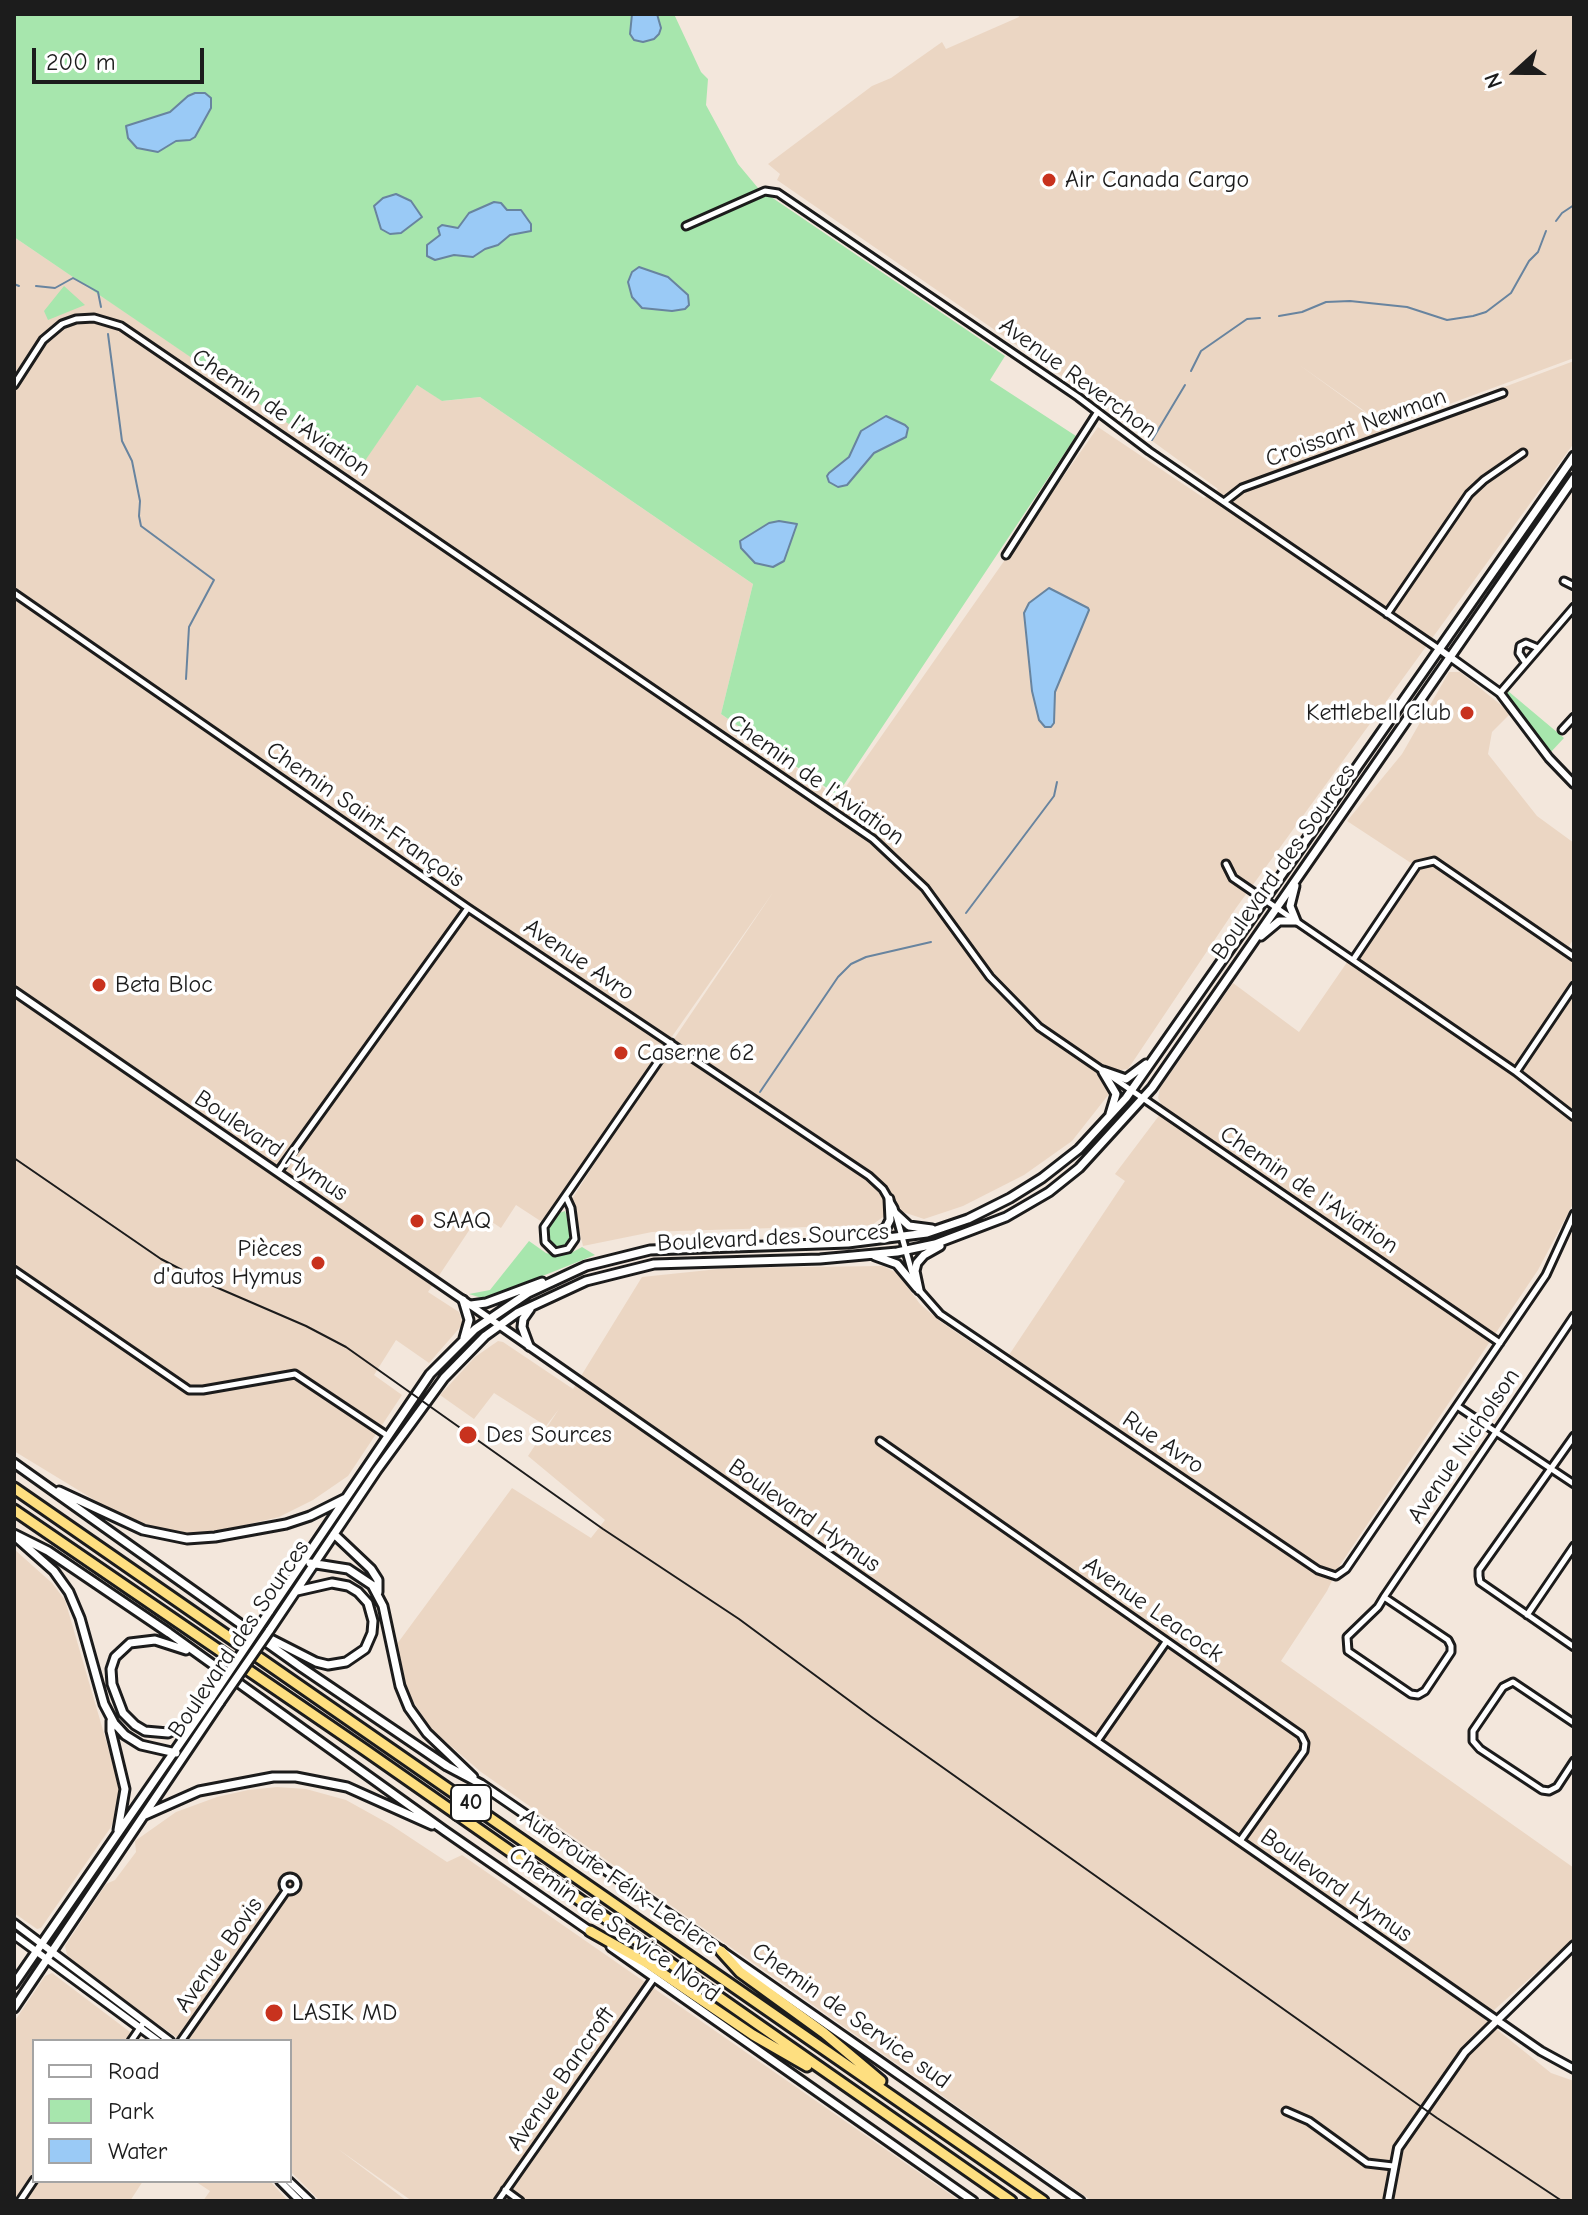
<!DOCTYPE html>
<html>
<head>
<meta charset="utf-8">
<style>
  body { margin:0 }
  #map { position:relative; width:1588px; height:2215px; overflow:hidden; background:#f3e7dc; font-family:"Comic Neue",sans-serif }
  canvas { display:block }
  .frame { position:absolute; inset:0; border:16px solid #1c1c1c; pointer-events:none }
  .legend { position:absolute; left:32px; top:2039px; width:260px; height:144px; box-sizing:border-box; background:#fff; border:2px solid #a4a4a4; margin:0; padding:10px 14px; list-style:none; font-size:24px; color:#1c1c1c }
  .legend li { display:flex; align-items:center; gap:16px; height:40px }
  .legend b { width:40px; border:2px solid #a4a4a4 }
  .north { position:absolute; left:1476px; top:32px; width:80px; height:80px; -webkit-text-stroke:6px #fff; paint-order:stroke; rotate:249deg; font-size:22px; font-weight:700; line-height:32px; text-align:center; color:#1c1c1c }
  .north::after { content:''; display:block; margin:auto; width:28px; height:36px; background:#1c1c1c; clip-path:polygon(50% 0,100% 100%,50% 72%,0 100%) }
  .scale { position:absolute; left:32px; top:48px; width:172px; height:36px; box-sizing:border-box; border:4px solid #1c1c1c; border-top:0; padding-left:10px; font-size:24px; line-height:28px; white-space:nowrap; color:#1c1c1c; -webkit-text-stroke:6px #fff; paint-order:stroke }
</style>
</head>
<body>
<div id="map">
<canvas width="1588" height="2215"></canvas>
<div class="frame"></div>
<ul class="legend">
<li><b style="height:10px;background:#fff"></b>Road</li>
<li><b style="height:22px;background:#a7e6ad"></b>Park</li>
<li><b style="height:22px;background:#9acaf6"></b>Water</li>
</ul>
<div class="north">N</div>
<div class="scale">200 m</div>
</div>
<script>
const ctx = document.querySelector('canvas').getContext('2d');
ctx.lineJoin = 'round';
function fillPath(path, color) { ctx.fillStyle = color; ctx.fill(path, 'evenodd'); }
const shape = rows => new Path2D(rows.map(r => 'M' + r).join(''));
function stroke(path, color, width, dash) { ctx.strokeStyle = color; ctx.lineWidth = width; ctx.lineCap = dash ? 'butt' : 'round'; ctx.setLineDash(dash || []); ctx.stroke(path); }
function label(font, color, halo, rows, align = 'center') {
  ctx.font = font + ' "Comic Neue",sans-serif'; ctx.lineWidth = 7; ctx.setLineDash([]); ctx.textBaseline = 'middle'; ctx.strokeStyle = halo; ctx.fillStyle = color; for (const [text, x, y, turn = 0] of rows) {
    ctx.save(); ctx.translate(x, y); ctx.rotate((+turn || 0) * Math.PI / 180); ctx.textAlign = isNaN(turn) ? turn : align; if (halo) ctx.strokeText(text, 0, 0); ctx.fillText(text, 0, 0); ctx.restore();
  }
}
fillPath(shape([
  [1018,14,1574,14,1574,358,1387,427,1298,364,1389,430,1574,361,1574,443,1236,908,1128,1069,1107,1072,1104,1077,1109,1094,1072,1141,1024,1175,963,1206,924,1219,894,1209,872,1225,677,1231,652,1232,583,1246,572,1199,670,1045,774,891,542,1222,516,1205,501,1228,480,1214,428,1292,459,1312,463,1324,429,1363,396,1340,374,1375,402,1395,348,1476,313,1500,279,1517,215,1532,190,1533,157,1528,138,1521,106,1507,14,1451,14,237,358,470,417,385,443,401,480,397,753,584,721,714,838,798,1098,427,1204,498,1218,489,1092,397,777,180,780,174,768,164,872,86,891,78,942,42,946,49,1019,17],
  [1449,672,1460,672,1511,713,1492,732,1488,754,1537,816,1574,843,1574,938,1568,948,1574,953,1574,1202,1538,1270,1338,1568,1327,1591,1281,1661,1574,1868,1574,1939,1484,2019,1551,2073,1574,2081,1574,2201,1092,2201,481,1772,431,1729,408,1693,397,1644,512,1488,591,1538,605,1520,528,1456,559,1409,546,1426,494,1393,474,1419,440,1395,475,1357,498,1341,503,1342,573,1389,642,1277,728,1268,883,1266,897,1273,920,1304,941,1322,1003,1364,1125,1181,1115,1174,1164,1109,1158,1098,1160,1088,1233,983,1299,1032,1414,865,1347,821,1402,754],
  [14,1549,52,1583,65,1600,119,1785,118,1807,111,1827,41,1928,37,1929,14,1913],
  [277,1787,306,1789,346,1800,391,1825,447,1862,462,1855,960,2201,412,2201,338,2149,407,2201,320,2201,290,2171,290,2041,182,2041,99,1983,67,1955,65,1946,106,1884,115,1880,136,1852,135,1841,176,1812,217,1797,248,1790],
  [52,1973,142,2041,34,2041,34,2181,143,2181,130,2201,14,2201,14,2022,45,1976],
  [195,2181,270,2181,288,2201,203,2201,210,2191]
]), '#ebd6c3');
fillPath(shape([
  [14,14,674,14,701,72,708,79,706,105,738,164,758,188,1005,356,990,380,1076,436,837,795,721,714,753,584,480,397,442,401,417,385,358,471,14,237],
  [64,286,85,305,48,320,44,311],
  [1508,691,1564,738,1549,754,1508,696],
  [565,1211,573,1235,572,1240,564,1247,554,1248,546,1238,547,1231,559,1213],
  [529,1241,546,1253,556,1256,569,1254,582,1247,595,1255,485,1299,469,1294,490,1290]
]), '#a7e6ad');
const water = shape([
  [632,14,657,14,661,28,659,34,654,39,643,42,634,40,630,34,632,14],
  [195,93,205,93,211,98,211,108,195,137,190,140,176,141,158,152,137,148,128,138,126,126,170,112,188,96,195,93],
  [396,194,411,201,422,217,401,233,390,234,381,229,374,206,383,198,396,194],
  [494,202,501,203,507,210,521,210,531,224,531,231,510,235,498,245,485,249,473,257,454,255,435,260,427,256,427,245,440,235,438,228,442,225,458,228,469,213,494,202],
  [639,267,668,277,688,295,689,305,685,309,672,311,642,308,632,297,628,282,632,272,639,267],
  [886,416,905,425,908,428,906,437,874,453,847,485,838,487,829,482,827,476,829,473,849,457,861,431,886,416],
  [779,521,797,524,784,561,773,567,755,563,741,548,740,541,769,523,779,521],
  [1049,588,1088,608,1089,610,1055,692,1054,723,1051,727,1045,727,1039,720,1032,691,1024,613,1029,603,1049,588]
]);
fillPath(water, '#9acaf6');
stroke(water, '#68849f', 2);
stroke(shape([
  [1556,221,1562,213,1574,205],
  [14,284,19,286],
  [36,286,55,288,73,278,98,292,101,307],
  [1279,316,1302,312,1326,302,1350,301,1407,307,1447,320,1473,316,1486,312,1511,293,1529,261,1538,252,1546,231],
  [108,334,122,441,132,461,140,501,139,516,141,526,214,580,189,627,186,679],
  [1191,371,1201,351,1247,319,1260,318],
  [1152,440,1185,385],
  [966,913,1054,796,1057,782],
  [760,1092,838,977,851,964,866,957,931,942]
]), '#68849f', 2);
const minor = shape([
  [686,226,765,191,778,193,1078,397,1149,451,1439,649],
  [14,385,43,340,62,324,76,319,94,318,121,326,873,839,925,888,990,977,1039,1027,1500,1343],
  [1224,502,1242,488,1503,393],
  [1006,555,1097,413],
  [1564,581,1574,586],
  [14,593,468,908,869,1176,883,1189,894,1208,914,1280],
  [1387,614,1469,494,1484,480,1523,453],
  [1525,662,1519,653,1520,646,1526,643,1538,648],
  [1500,693,1574,607],
  [1562,730,1574,717],
  [1226,864,1233,878,1516,1072,1574,1117],
  [1353,960,1417,865,1434,861,1574,957],
  [1516,1072,1574,986],
  [278,1172,468,908],
  [566,1197,571,1208,575,1239,568,1249,555,1252,545,1242,544,1227,671,1043],
  [14,1270,189,1390,203,1390,295,1374,388,1436],
  [918,1289,940,1314,1318,1570,1336,1576,1346,1569,1546,1275,1574,1214],
  [1457,1406,1574,1484],
  [1574,1436,1479,1570,1479,1576,1480,1582,1574,1647],
  [880,1441,1301,1735,1305,1743,1304,1751,1240,1841],
  [1384,1597,1448,1640,1451,1646,1451,1652,1425,1691,1418,1695,1411,1694,1348,1651,1347,1637,1378,1607,1384,1597,1496,1432,1574,1316],
  [1527,1615,1574,1546],
  [1574,1723,1513,1682,1503,1687,1473,1731,1473,1741,1480,1749,1542,1790,1549,1791,1557,1787,1574,1761],
  [1097,1741,1166,1642],
  '283 1884a7 7 0 1 1 14 0a7 7 0 1 1-14 0Z',
  [131,2041,144,2022],
  [181,2041,286,1891],
  [1286,2111,1309,2121,1367,2163,1393,2166],
  [505,2190,520,2201],
  [20,2201,34,2180],
  [498,2201,654,1978]
]);
const tertiary = shape([
  [1439,649,1500,693,1549,758,1574,784],
  [14,991,463,1300,1541,2051,1574,2069],
  [14,1923,170,2041],
  [14,1935,158,2041],
  [280,2181,300,2201],
  [289,2181,310,2201],
  [1388,2201,1398,2148,1465,2052,1574,1945]
]);
const secondary = shape([
  [1295,886,1290,906,1296,921],
  [1261,936,1279,921,1296,921],
  [1103,1071,1126,1079,1146,1064],
  [1103,1072,1116,1094,1110,1114],
  [895,1213,909,1226,932,1229],
  [845,1239,873,1235,886,1228,890,1220,889,1199],
  [875,1256,897,1264,917,1288],
  [919,1290,915,1271,917,1263,924,1255,940,1246],
  [463,1300,469,1320,464,1338],
  [471,1305,486,1303,542,1282],
  [529,1346,522,1327,523,1319,530,1309],
  [14,1463,301,1667,447,1766,481,1784,567,1843,1080,2201],
  [59,1491,143,1530,187,1539,215,1537,286,1524,310,1516,346,1498],
  [14,1534,48,1551,169,1633,445,1831,591,1932],
  [334,1534,371,1569,378,1580,378,1592],
  [19,1540,54,1571,69,1592,80,1618,104,1704,114,1723,125,1735,141,1745,176,1753],
  [310,1563,348,1569,372,1585,383,1606,400,1686,409,1708,427,1733,473,1777],
  [269,1612,430,1374,475,1329,528,1293,586,1266,650,1250,848,1243,927,1233,968,1219,1010,1198,1042,1178,1079,1149,1126,1098,1574,456],
  [269,1631,377,1470,444,1378,485,1336,517,1313,586,1281,654,1264,820,1259,897,1252,935,1244,1006,1217,1049,1192,1079,1168,1152,1088,1574,478],
  [265,1636,316,1662,328,1665,346,1662,365,1649,372,1633,373,1621,368,1603,358,1592,348,1586,332,1583,297,1591],
  [186,1650,155,1640,130,1643,115,1657,111,1669,112,1684,123,1713,135,1725,145,1731,168,1733,194,1720],
  [111,1721,111,1731,125,1789,118,1830],
  [145,1815,199,1791,273,1777,296,1777,347,1787,432,1825],
  [611,1947,973,2201],
  [14,1984,212,1697],
  [14,2008,220,1702]
]);
const motorway = shape([
  [14,1488,1043,2201],
  [14,1510,365,1750,1011,2201],
  [590,1931,647,1963,753,2035,807,2066],
  [721,1951,740,1972,824,2033,881,2081]
]);
stroke(minor, '#1c1c1c', 11);
stroke(tertiary, '#1c1c1c', 12);
stroke(secondary, '#1c1c1c', 13);
stroke(motorway, '#1c1c1c', 15);
stroke(minor, '#fff', 5);
stroke(tertiary, '#fff', 6);
stroke(secondary, '#fff', 7);
stroke(motorway, '#fedf80', 9);
stroke(shape([
  [14,1158,161,1259,211,1285,306,1326,346,1347,603,1529,739,1619,873,1718,1437,2118,1562,2201]
]), '#1c1c1c', 2);
const secondaryBridge = shape([
  [212,1697,269,1612],
  [220,1702,269,1631]
]);
stroke(secondaryBridge, '#1c1c1c', 13, []);
stroke(secondaryBridge, '#fff', 7);
for (const [x, y, r, color] of [
  [1049,180,8,"#c8321e"],
  [1467,713,8,"#c8321e"],
  [99,985,8,"#c8321e"],
  [621,1053,8,"#c8321e"],
  [417,1221,8,"#c8321e"],
  [318,1263,8,"#c8321e"],
  [468,1435,10,"#c8321e"],
  [274,2013,10,"#c8321e"]
]) { const dot = new Path2D(); dot.arc(x, y, r, 0, 2 * Math.PI); ctx.fillStyle = color; ctx.fill(dot); stroke(dot, '#fff', 3); }
for (const [x, y, w] of [
  [471,1803,40]
]) { const box = new Path2D(); box.roundRect(x - w / 2, y - 18, w, 36, 6); ctx.fillStyle = '#fff'; ctx.fill(box); stroke(box, '#1c1c1c', 2); }
label('bold 22px', '#1c1c1c', null, [
  ["40",471,1803]
]);
label('24px', '#1c1c1c', '#fff', [
  ["Air Canada Cargo",1065,180],
  ["Kettlebell Club",1451,713,"right"],
  ["Beta Bloc",115,985],
  ["Caserne 62",637,1053],
  ["SAAQ",433,1221],
  ["Pièces",302,1249,"right"],
  ["d'autos Hymus",302,1277,"right"],
  ["Des Sources",486,1435],
  ["LASIK MD",292,2013]
], 'left');
label('24px', '#1c1c1c', '#fff', [
  ["Avenue Reverchon",1078,378,36],
  ["Chemin de l'Aviation",281,413,34],
  ["Croissant Newman",1356,428,-20],
  ["Chemin de l'Aviation",816,780,35],
  ["Chemin Saint-François",365,815,35],
  ["Boulevard des Sources",1284,862,-55],
  ["Avenue Avro",579,960,34],
  ["Boulevard Hymus",271,1146,34],
  ["Chemin de l'Aviation",1309,1190,34],
  ["Boulevard des Sources",773,1238,-3],
  ["Rue Avro",1163,1443,34],
  ["Avenue Nicholson",1464,1446,-56],
  ["Boulevard Hymus",804,1516,35],
  ["Avenue Leacock",1153,1610,35],
  ["Boulevard des Sources",239,1639,-56],
  ["Autoroute Félix-Leclerc",619,1882,35],
  ["Boulevard Hymus",1336,1886,35],
  ["Chemin de Service Nord",614,1925,35],
  ["Avenue Bovis",219,1955,-55],
  ["Chemin de Service sud",851,2016,35],
  ["Avenue Bancroft",561,2079,-55]
]);
</script>
</body>
</html>
